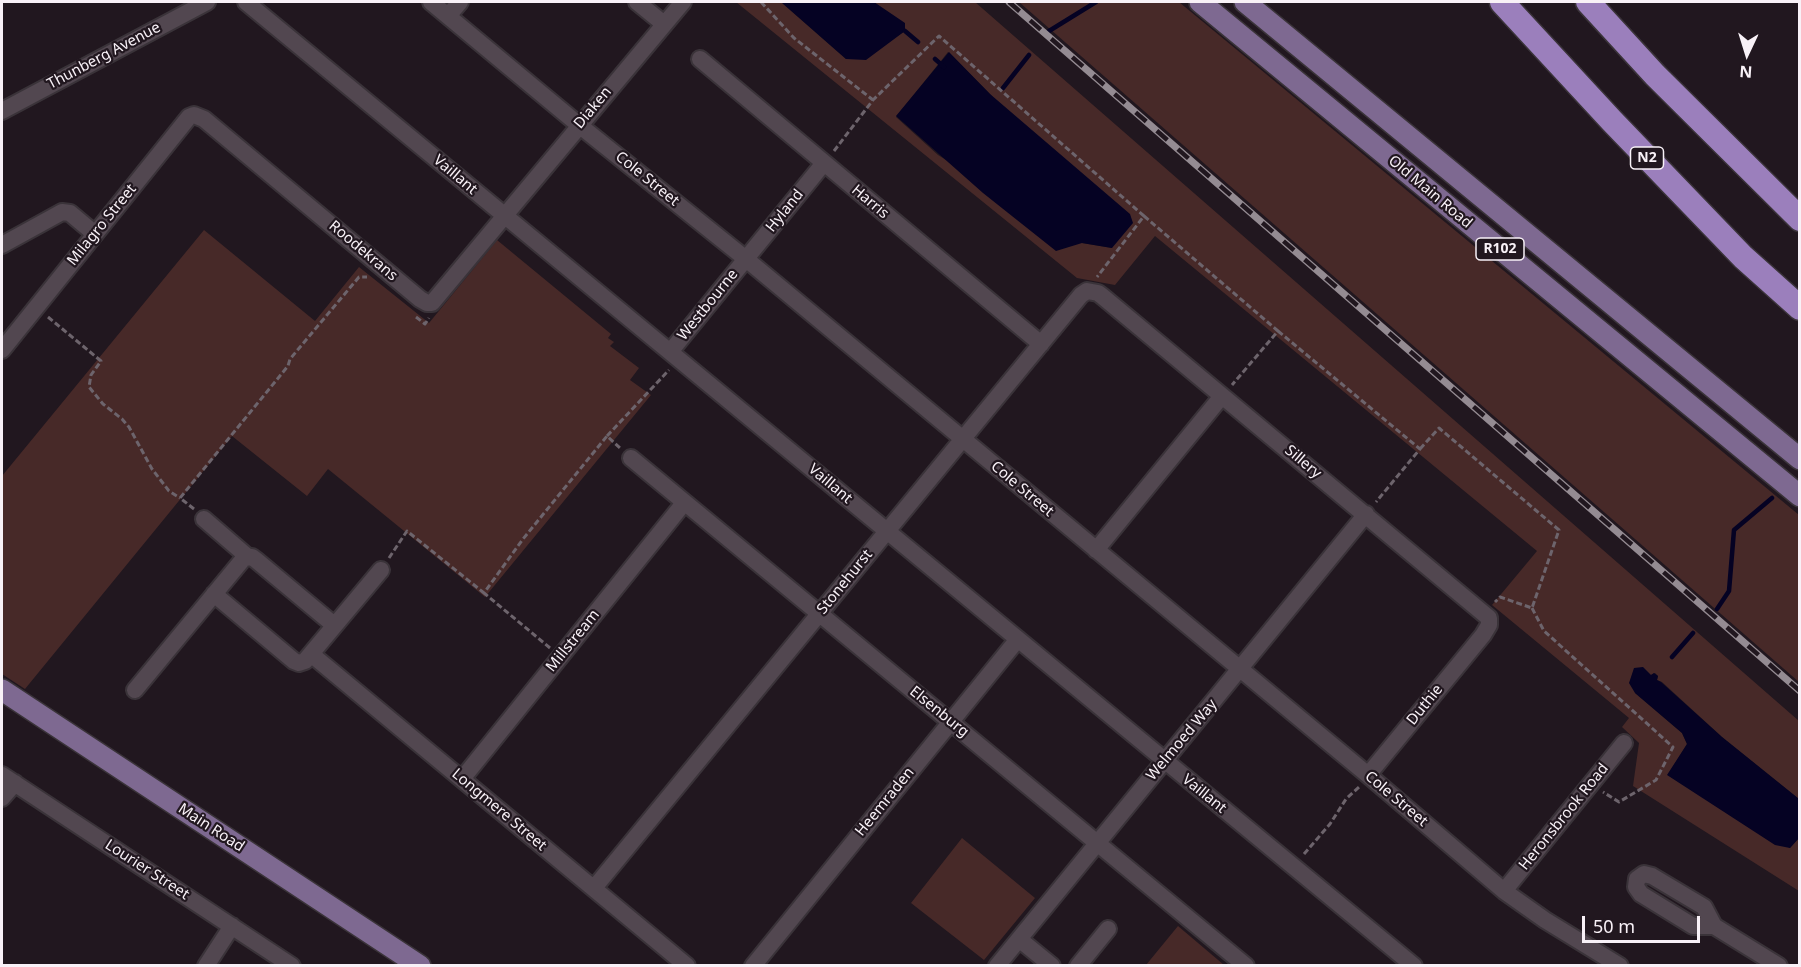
<!DOCTYPE html>
<html>
<head>
<meta charset="utf-8">
<style>
  body { margin:0 }
  #map { position:relative; width:1801px; height:967px; overflow:hidden; background:#21171f; font-family:"Noto Sans",sans-serif }
  canvas { display:block }
  .frame { position:absolute; inset:0; border:3px solid #f8f1f7; pointer-events:none }
  .north { position:absolute; left:1717px; top:24px; width:60px; height:60px; -webkit-text-stroke:4px #21171f; paint-order:stroke; rotate:184deg; font-size:16px; font-weight:700; line-height:24px; text-align:center; color:#f8f1f7 }
  .north::after { content:''; display:block; margin:auto; width:21px; height:27px; background:#f8f1f7; clip-path:polygon(50% 0,100% 100%,50% 72%,0 100%) }
  .scale { position:absolute; left:1582px; top:916px; width:118px; height:27px; box-sizing:border-box; border:3px solid #f8f1f7; border-top:0; padding-left:8px; font-size:18px; line-height:21px; white-space:nowrap; color:#f8f1f7; -webkit-text-stroke:4px #21171f; paint-order:stroke }
</style>
</head>
<body>
<div id="map">
<canvas width="1801" height="967"></canvas>
<div class="frame"></div>
<div class="north">N</div>
<div class="scale">50 m</div>
</div>
<script>
const ctx = document.querySelector('canvas').getContext('2d');
ctx.lineJoin = 'round';
function fillPath(path, color) { ctx.fillStyle = color; ctx.fill(path, 'evenodd'); }
const shape = rows => new Path2D(rows.map(r => 'M' + r).join(''));
function stroke(path, color, width, dash) { ctx.strokeStyle = color; ctx.lineWidth = width; ctx.lineCap = dash ? 'butt' : 'round'; ctx.setLineDash(dash || []); ctx.stroke(path); }
function label(font, color, halo, rows, align = 'center') {
  ctx.font = font + ' "Noto Sans",sans-serif'; ctx.lineWidth = 4.5; ctx.setLineDash([]); ctx.textBaseline = 'middle'; ctx.strokeStyle = halo; ctx.fillStyle = color; for (const [text, x, y, turn = 0] of rows) {
    ctx.save(); ctx.translate(x, y); ctx.rotate((+turn || 0) * Math.PI / 180); ctx.textAlign = isNaN(turn) ? turn : align; if (halo) ctx.strokeText(text, 0, 0); ctx.fillText(text, 0, 0); ctx.restore();
  }
}
fillPath(shape([
  [736,2,781,2,846,59,897,36,905,31,874,2,975,2,1799,721,1799,799,1722,737,1662,682,1657,680,1658,676,1655,673,1651,675,1635,693,1682,733,1687,744,1668,775,1790,848,1799,838,1799,891,1633,786,1639,743,1622,727,1629,718,1492,605,1537,551,1155,236,1115,285,1077,278],
  [948,52,990,94,1112,248,1082,243,938,155,896,117],
  [1019,2,1179,2,1799,515,1799,682],
  [204,230,315,321,359,267,429,323,497,240,611,334,608,338,614,342,610,346,639,368,630,380,651,395,485,597,328,469,307,496,232,436,25,689,2,674,2,476],
  [962,838,1035,898,984,960,911,903],
  [1178,926,1224,965,1146,965]
]), '#472928');
fillPath(shape([
  [781,2,874,2,905,23,905,31,866,60,846,59],
  [949,52,990,94,1130,214,1133,223,1112,248,1082,243,1056,251,983,193,896,116],
  [1643,667,1651,675,1654,673,1658,676,1657,680,1661,682,1722,737,1799,799,1799,838,1790,848,1775,845,1667,775,1687,744,1682,733,1635,693,1629,683,1634,668]
]), '#050223');
stroke(shape([
  [905,31,918,42],
  [1049,31,1096,2],
  [935,59,944,67],
  [1003,88,1029,55],
  [1717,609,1729,591,1734,530,1772,498],
  [1672,657,1693,633]
]), '#050223', 4.5);
const minor = shape([
  [246,2,1414,966],
  [431,2,579,125,746,259,1368,775,1504,891,1545,920,1620,966],
  [637,2,664,24],
  [448,16,460,2],
  [700,59,1041,344],
  [2,111,207,2],
  [2,245,62,212,70,213,95,234],
  [2,350,189,117,194,115,204,119,420,299,427,303,432,303,683,2],
  [670,352,824,163],
  [631,458,1246,966],
  [204,519,248,557],
  [1096,550,1222,396],
  [214,594,294,661,299,663,305,661,381,570],
  [311,654,687,966],
  [135,690,244,558,252,557,256,560,334,625],
  [2,775,292,966],
  [462,779,684,503],
  [2,798,15,783],
  [594,888,1081,295,1087,291,1098,293,1102,296,1489,618,1489,625,1483,635,1368,775],
  [1504,891,1624,743],
  [1714,926,1693,926,1641,894,1636,887,1637,879,1644,874,1652,876,1704,907,1714,926,1779,966],
  [1019,939,1052,966],
  [206,966,232,926],
  [753,966,1018,639],
  [997,966,1366,514],
  [1078,966,1108,929]
]);
const major = shape([
  [1200,2,1800,496],
  [1245,2,1800,459],
  [2,690,420,966]
]);
const highway = shape([
  [1502,2,1612,121,1743,257,1800,308],
  [1588,2,1655,75,1800,219]
]);
stroke(minor, '#3a3339', 20);
stroke(major, '#3a3339', 24);
stroke(highway, '#3a3339', 27);
stroke(shape([
  [761,2,794,38,873,100],
  [834,151,873,100,939,36,1144,216,1097,277],
  [1144,216,1278,331,1232,385],
  [48,317,101,361,91,375,89,387,103,404,122,419,129,427,152,469,169,491,180,498],
  [416,317,425,324,429,318],
  [1278,331,1420,449,1376,502],
  [607,436,669,370],
  [1420,449,1439,428,1559,530,1532,608,1500,597,1495,602],
  [194,509,180,498,288,366,290,359,359,277,367,277],
  [389,558,407,531,484,593],
  [1532,608,1544,631,1673,747,1656,780,1619,802,1603,792],
  [550,648,484,593,523,539,607,436,621,449],
  [1304,854,1330,824,1346,799,1359,787]
]), '#6d646c', 3, [6, 3]);
stroke(minor, '#524750', 16);
stroke(major, '#7e6991', 21);
stroke(highway, '#9b7fbc', 24);
const rail = shape([
  [1009,2,1800,691]
]);
stroke(rail, '#948b92', 7);
stroke(rail, '#21171f', 4.5, [14]);
for (const [x, y, w] of [
  [1647,158,33],
  [1500,249,48]
]) { const box = new Path2D(); box.roundRect(x - w / 2, y - 11, w, 22, 4.5); ctx.fillStyle = '#21171f'; ctx.fill(box); stroke(box, '#f8f1f7', 1.5); }
label('bold 14px', '#f8f1f7', null, [
  ["N2",1647,158],
  ["R102",1500,249]
]);
label('15px', '#f8f1f7', '#21171f', [
  ["Thunberg Avenue",104,56,-28],
  ["Diaken",593,108,-50],
  ["Vaillant",455,175,40],
  ["Cole Street",647,179,39],
  ["Old Main Road",1430,192,40],
  ["Harris",870,202,40],
  ["Hyland",785,211,-51],
  ["Milagro Street",102,225,-51],
  ["Roodekrans",363,251,40],
  ["Westbourne",708,305,-51],
  ["Sillery",1303,462,40],
  ["Vaillant",830,484,40],
  ["Cole Street",1022,489,40],
  ["Stonehurst",845,582,-51],
  ["Millstream",573,641,-51],
  ["Duthie",1425,705,-51],
  ["Elsenburg",939,712,39],
  ["Welmoed Way",1182,740,-50],
  ["Vaillant",1204,794,39],
  ["Cole Street",1396,799,40],
  ["Heemraden",885,802,-51],
  ["Longmere Street",499,810,40],
  ["Heronsbrook Road",1564,817,-51],
  ["Main Road",211,828,33],
  ["Lourier Street",147,870,33]
]);
</script>
</body>
</html>
